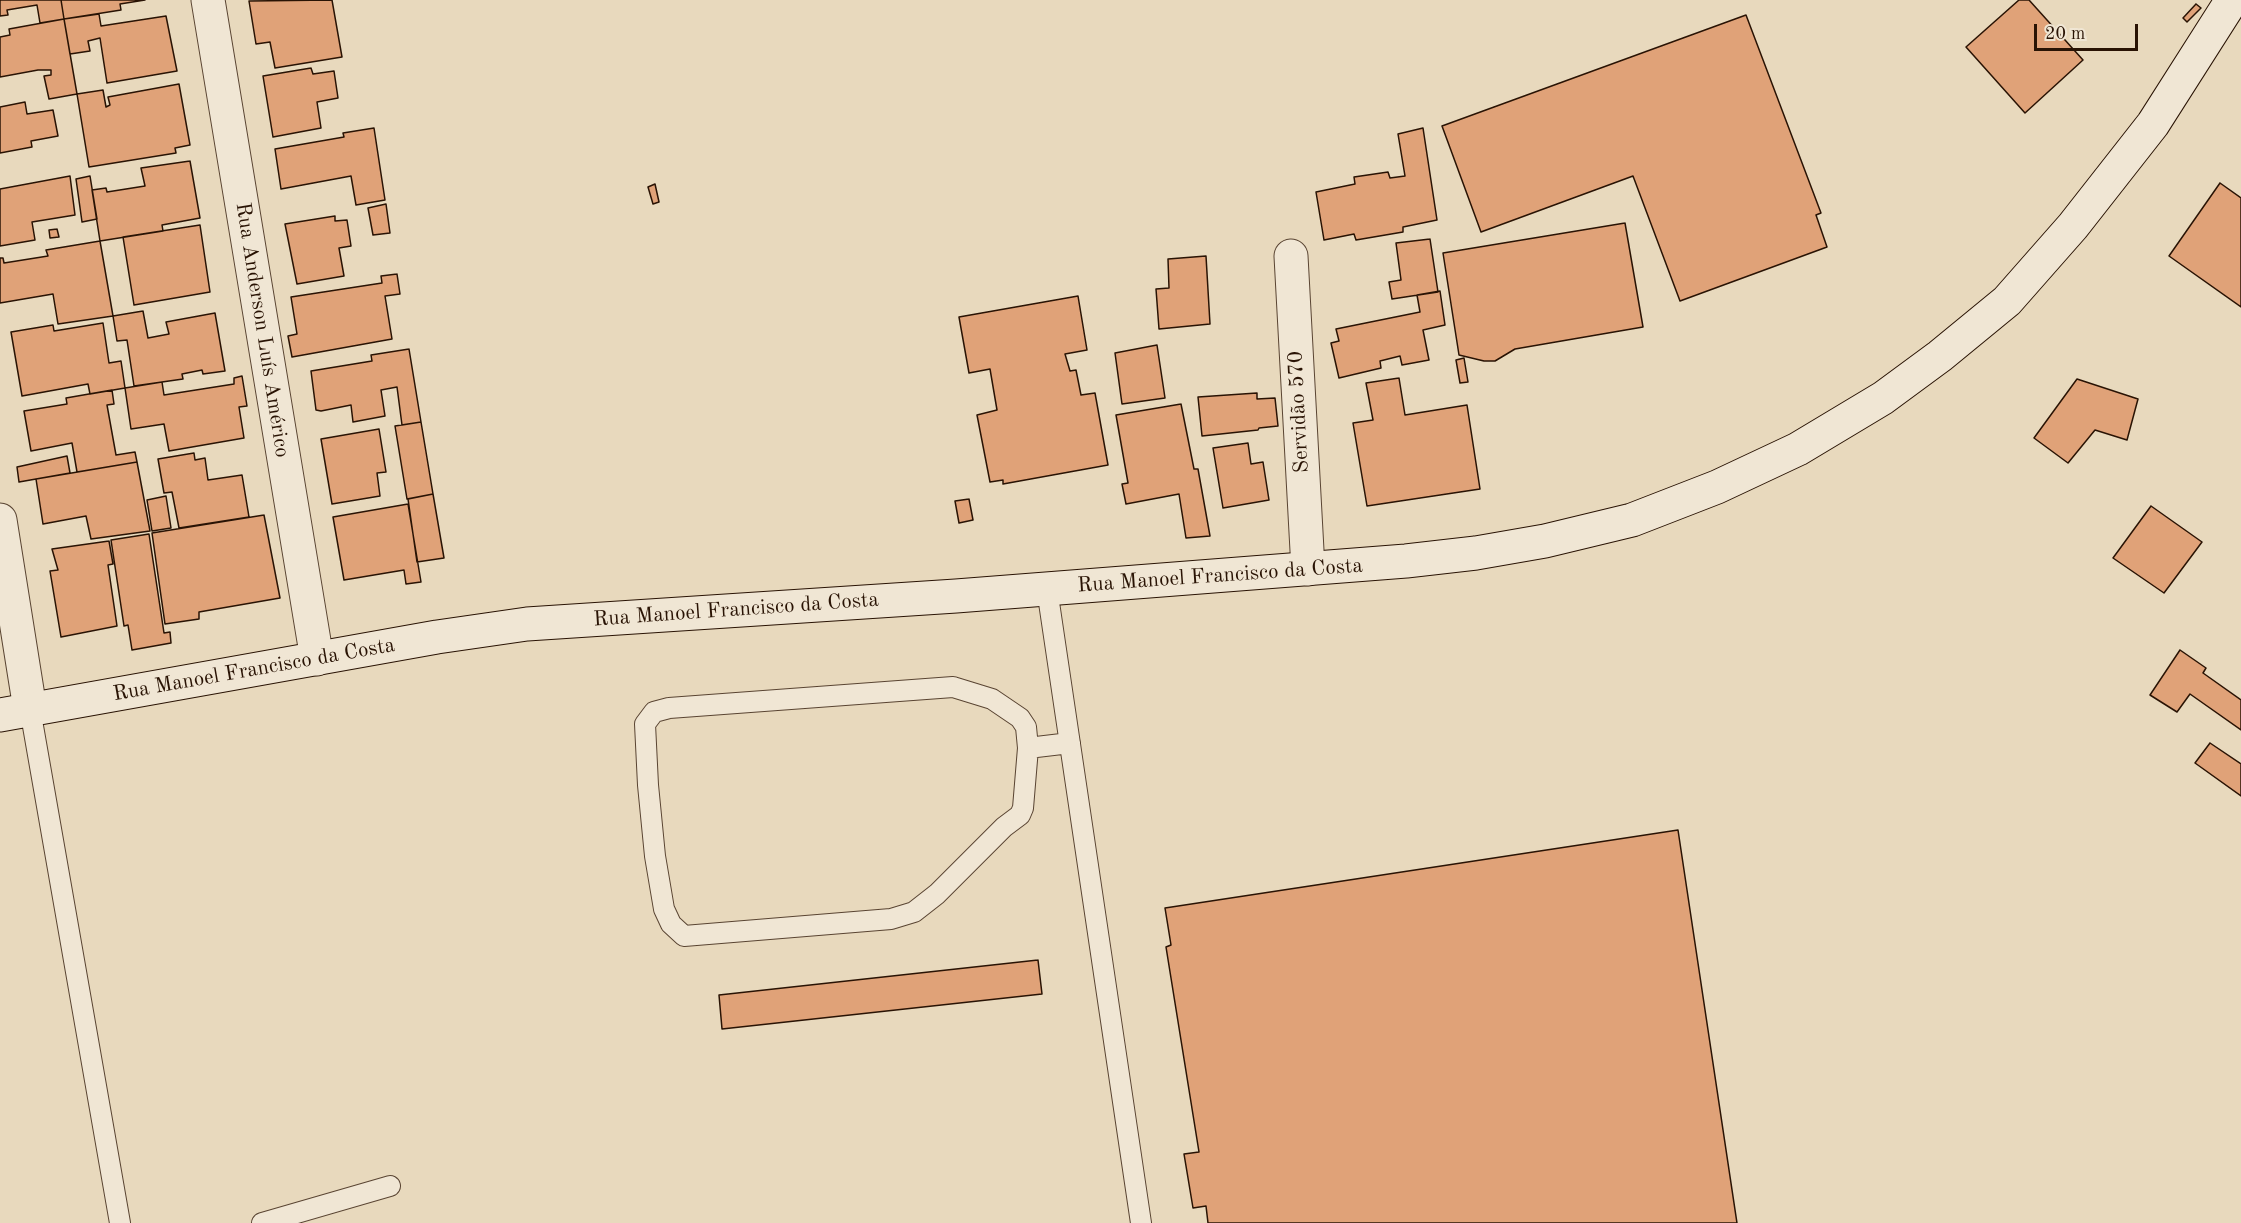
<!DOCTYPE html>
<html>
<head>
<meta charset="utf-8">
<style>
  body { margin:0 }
  #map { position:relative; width:2241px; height:1223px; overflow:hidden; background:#e8d9bd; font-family:"Old Standard TT",serif }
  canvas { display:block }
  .scale { position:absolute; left:2034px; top:24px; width:104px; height:27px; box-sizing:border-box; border:3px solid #291304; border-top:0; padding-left:8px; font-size:18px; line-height:21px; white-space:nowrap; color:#291304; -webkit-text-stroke:4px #f0e6d4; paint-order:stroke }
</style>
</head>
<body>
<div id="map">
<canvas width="2241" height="1223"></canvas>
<div class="scale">20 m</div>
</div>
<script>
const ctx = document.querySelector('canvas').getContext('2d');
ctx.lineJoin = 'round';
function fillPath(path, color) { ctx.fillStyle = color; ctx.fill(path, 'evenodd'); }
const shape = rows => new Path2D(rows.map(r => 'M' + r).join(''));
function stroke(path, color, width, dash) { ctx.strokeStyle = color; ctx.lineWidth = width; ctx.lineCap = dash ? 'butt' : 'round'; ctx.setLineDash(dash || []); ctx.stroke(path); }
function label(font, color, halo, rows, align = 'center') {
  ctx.font = font + ' "Old Standard TT",serif'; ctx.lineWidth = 4.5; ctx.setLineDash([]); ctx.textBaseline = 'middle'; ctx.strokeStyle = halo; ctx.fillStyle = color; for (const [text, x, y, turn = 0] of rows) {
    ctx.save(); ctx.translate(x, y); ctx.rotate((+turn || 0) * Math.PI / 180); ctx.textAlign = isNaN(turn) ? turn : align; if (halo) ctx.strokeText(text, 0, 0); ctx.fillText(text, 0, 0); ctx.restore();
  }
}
const building = shape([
  [0,0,61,0,64,19,40,23,37,5,7,10,8,15,0,16,0,0],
  [61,0,145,0,120,4,121,10,64,19,61,0],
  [332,0,342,57,275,68,270,42,256,44,249,1,332,0],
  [2019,0,2029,0,2083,60,2025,113,1966,47,2019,0],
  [2196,4,2201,8,2187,22,2183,18,2196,4],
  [99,14,101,26,166,16,177,71,107,83,100,38,88,41,90,51,70,54,64,19,99,14],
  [1746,15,1821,213,1816,215,1827,247,1680,301,1633,176,1481,232,1442,126,1746,15],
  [64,19,77,94,49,99,44,76,51,75,51,70,38,70,0,77,0,37,10,35,9,29,64,19],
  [311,68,313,74,334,71,338,98,317,102,321,128,273,137,263,76,311,68],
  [179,84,190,145,175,148,176,153,89,167,77,94,103,90,106,107,110,105,108,97,179,84],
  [25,102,27,114,53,110,58,136,31,141,32,147,0,153,0,107,25,102],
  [374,128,385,200,356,205,351,176,281,189,275,149,344,137,343,133,374,128],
  [1423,128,1437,220,1403,227,1403,232,1356,240,1354,234,1324,240,1316,192,1355,184,1354,177,1388,172,1390,178,1405,176,1398,134,1423,128],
  [190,161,200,218,162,225,163,231,100,241,92,190,106,188,107,192,145,186,141,168,190,161],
  [70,176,75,215,32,222,35,240,0,246,0,189,70,176],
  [90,176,97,219,82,222,76,179,90,176],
  [2220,183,2241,198,2241,307,2169,256,2220,183],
  [655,184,659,202,653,204,648,187,655,184],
  [386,204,390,233,373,235,368,208,386,204],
  [335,216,335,221,347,220,351,246,339,248,344,276,297,284,285,224,335,216],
  [1625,223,1643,327,1515,349,1495,361,1484,361,1459,355,1443,253,1625,223],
  [200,225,210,292,134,305,123,237,200,225],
  [57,229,59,237,50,238,49,230,57,229],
  [1430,239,1438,292,1392,299,1389,282,1401,280,1396,243,1430,239],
  [100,241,113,316,58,324,53,294,0,303,0,258,3,258,4,263,48,256,46,250,100,241],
  [1206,256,1210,324,1159,329,1156,289,1169,288,1168,259,1206,256],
  [397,274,400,294,385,296,392,339,292,357,288,336,297,334,291,297,382,283,381,276,397,274],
  [1440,291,1445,325,1423,330,1429,360,1402,365,1400,356,1380,361,1381,368,1339,378,1331,343,1339,341,1336,329,1420,312,1417,295,1440,291],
  [1078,296,1087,350,1065,354,1070,371,1076,370,1081,395,1095,393,1108,465,1003,484,1003,480,990,482,977,415,997,410,990,369,969,373,959,317,1078,296],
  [143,311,148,338,169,334,166,322,215,313,225,371,203,374,202,370,182,374,183,379,134,386,127,340,117,341,113,316,143,311],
  [103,323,109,363,121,361,125,388,90,394,88,384,22,396,11,332,53,325,54,331,103,323],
  [1157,345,1165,398,1122,404,1115,353,1157,345],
  [409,349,421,422,402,425,397,387,381,390,385,416,353,422,351,405,321,411,316,410,311,371,372,361,371,355,409,349],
  [1464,358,1468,382,1460,383,1456,360,1464,358],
  [242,376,247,406,239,407,244,438,169,451,164,424,131,429,125,388,162,382,164,395,234,384,234,378,242,376],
  [1399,378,1405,415,1467,405,1480,489,1367,506,1353,423,1373,420,1366,383,1399,378],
  [2077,379,2138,399,2127,440,2095,430,2068,463,2034,438,2077,379],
  [112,390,114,404,107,405,116,455,135,452,137,462,77,472,72,443,31,451,24,411,67,404,66,398,112,390],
  [1257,393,1257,399,1275,398,1278,426,1259,428,1258,430,1202,436,1198,397,1257,393],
  [1181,404,1194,469,1198,469,1210,536,1186,538,1179,494,1126,504,1122,484,1128,483,1116,415,1181,404],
  [421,422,433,494,407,499,395,426,421,422],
  [379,429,386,472,377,473,380,496,332,504,321,439,379,429],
  [1248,443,1251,464,1263,462,1269,500,1223,508,1213,448,1248,443],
  [194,453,195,460,205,458,208,480,242,475,249,517,179,528,172,492,164,493,158,459,194,453],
  [67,456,70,473,19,482,17,467,67,456],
  [137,462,150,531,91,539,86,516,43,524,36,479,137,462],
  [433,494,444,558,417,562,408,499,433,494],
  [166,496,171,528,152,531,147,500,166,496],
  [969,499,973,520,959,523,955,501,969,499],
  [408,504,421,582,406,584,404,570,344,580,333,517,408,504],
  [2151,506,2202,542,2164,593,2113,558,2151,506],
  [264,515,280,598,199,612,199,619,165,624,152,533,264,515],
  [149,534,164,633,170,632,171,643,132,650,128,625,124,626,111,540,149,534],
  [109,541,113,564,108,565,117,626,61,637,50,571,58,570,52,549,109,541],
  [2180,650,2206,668,2203,673,2241,700,2241,730,2190,694,2177,712,2150,695,2180,650],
  [2210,743,2241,764,2241,796,2195,763,2210,743],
  [1678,830,1737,1223,1208,1223,1206,1206,1193,1208,1184,1154,1199,1152,1166,947,1171,945,1165,908,1678,830],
  [1038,960,1042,994,722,1029,719,995,1038,960]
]);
fillPath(building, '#e0a278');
stroke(building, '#291304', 1.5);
const lane = shape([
  [1047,589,1141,1223],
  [953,687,992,699,1020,718,1026,727,1028,748,1023,808,1020,815,1004,827,937,894,914,912,891,919,684,936,671,924,664,909,655,856,648,785,645,724,654,712,669,708,953,687],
  [30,709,120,1223],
  [1028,748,1070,743],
  [262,1223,390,1186]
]);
const street = shape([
  [208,0,317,659],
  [1291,256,1308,569],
  [0,520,30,709]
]);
const secondary = shape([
  [0,715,437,637,527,624,956,596,1406,561,1476,553,1545,541,1632,520,1717,487,1798,449,1883,398,1940,356,2007,301,2073,226,2153,124,2232,0]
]);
stroke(lane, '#594432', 22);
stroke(street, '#594432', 35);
stroke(secondary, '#291304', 35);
stroke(lane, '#f0e6d4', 20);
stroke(street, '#f0e6d4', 33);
stroke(secondary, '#f0e6d4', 33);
label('21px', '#291304', '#f0e6d4', [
  ["Rua Anderson Luís Américo",262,330,81],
  ["Servidão 570",1299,412,-93],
  ["Rua Manoel Francisco da Costa",1220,576,-4],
  ["Rua Manoel Francisco da Costa",736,610,-4],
  ["Rua Manoel Francisco da Costa",254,670,-10]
]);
</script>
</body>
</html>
